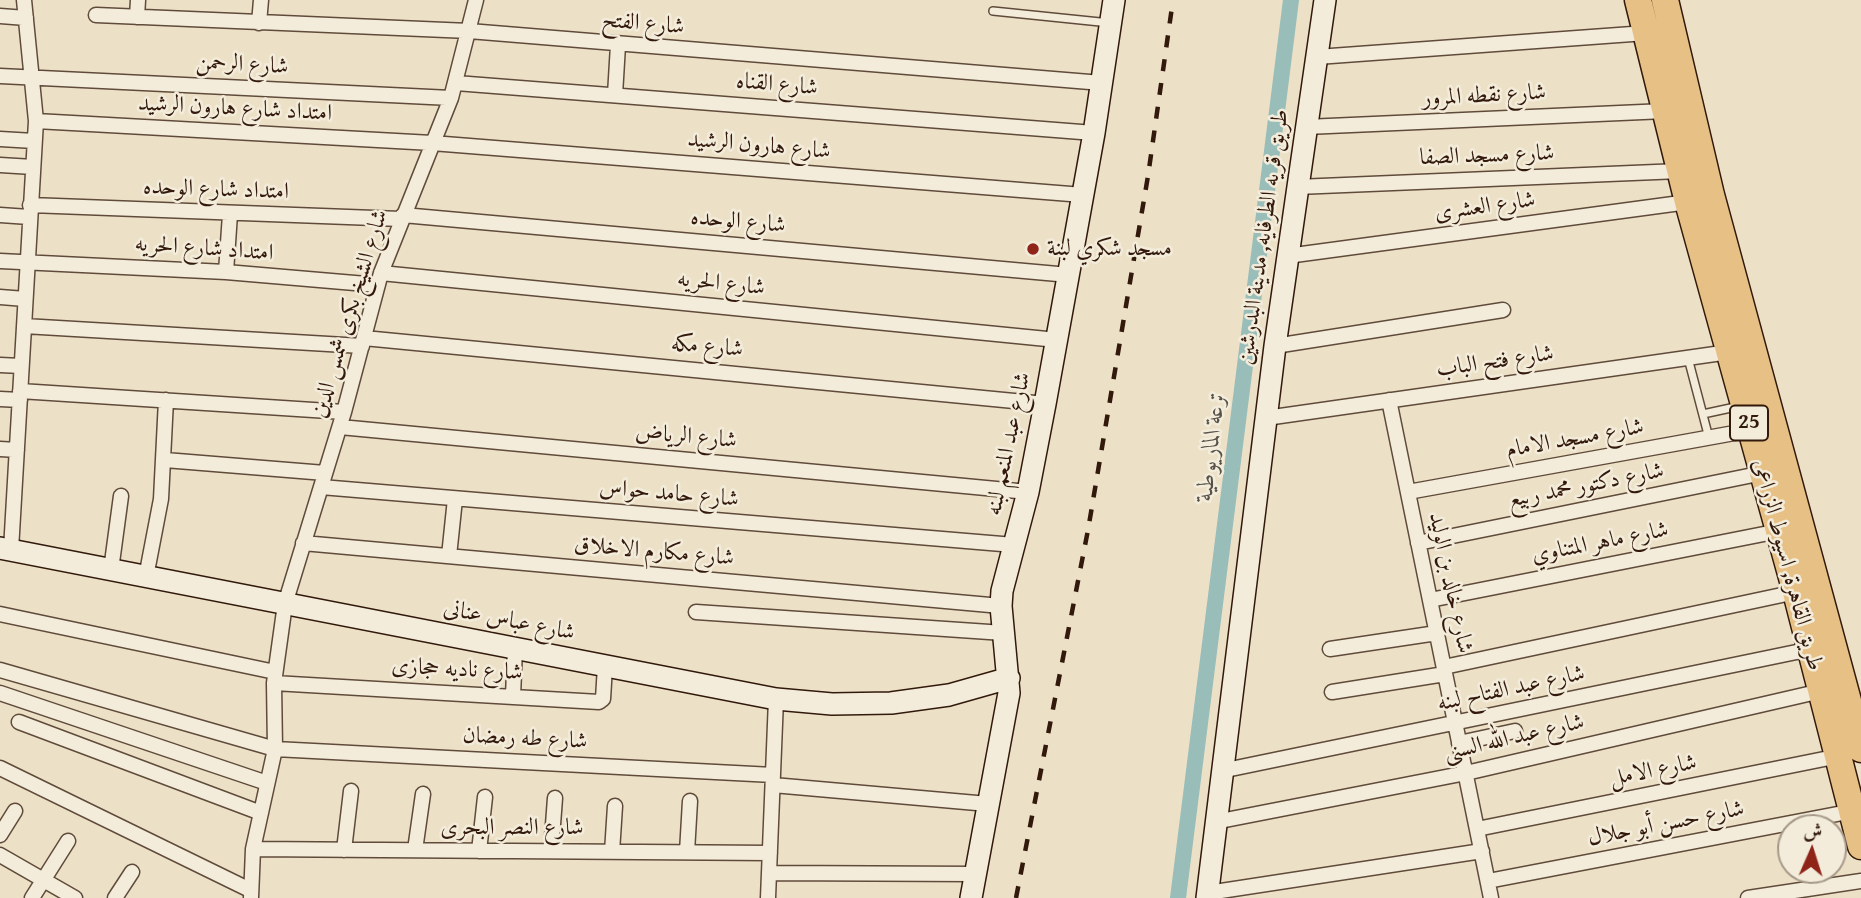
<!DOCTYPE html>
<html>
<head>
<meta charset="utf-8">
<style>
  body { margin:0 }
  #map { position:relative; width:1861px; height:898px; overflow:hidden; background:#ece1c7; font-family:"Gentium Book Plus",Amiri,serif }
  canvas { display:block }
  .north { position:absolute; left:1777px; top:814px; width:70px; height:70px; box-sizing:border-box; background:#f3ecdb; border:2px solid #a69888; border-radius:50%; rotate:3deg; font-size:19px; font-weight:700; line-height:28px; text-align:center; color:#32190b }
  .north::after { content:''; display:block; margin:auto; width:24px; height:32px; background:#8f2418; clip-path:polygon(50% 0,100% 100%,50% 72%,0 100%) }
</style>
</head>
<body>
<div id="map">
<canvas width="1861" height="898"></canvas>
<div class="north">ش</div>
</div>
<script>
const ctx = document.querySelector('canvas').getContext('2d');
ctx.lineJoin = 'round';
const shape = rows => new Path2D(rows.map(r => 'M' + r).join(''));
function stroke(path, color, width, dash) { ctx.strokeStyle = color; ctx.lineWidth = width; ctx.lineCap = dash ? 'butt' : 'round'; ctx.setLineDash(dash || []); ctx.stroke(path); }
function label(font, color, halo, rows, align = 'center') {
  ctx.font = font + ' "Gentium Book Plus",Amiri,serif'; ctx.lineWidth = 5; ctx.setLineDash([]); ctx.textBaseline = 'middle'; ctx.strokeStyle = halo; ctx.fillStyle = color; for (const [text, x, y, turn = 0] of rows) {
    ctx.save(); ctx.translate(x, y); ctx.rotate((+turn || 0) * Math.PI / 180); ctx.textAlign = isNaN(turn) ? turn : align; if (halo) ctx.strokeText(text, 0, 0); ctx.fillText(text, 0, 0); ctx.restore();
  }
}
stroke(shape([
  [1178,898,1291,0]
]), '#99bdb9', 16);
const lane = shape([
  [993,11,1110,23],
  [1688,358,1709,438],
  [1703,414,1740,406]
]);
const street = shape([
  [96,15,469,31,1102,83],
  [0,16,26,18],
  [137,17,138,0],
  [259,23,261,0],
  [1317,57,1646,33],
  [0,76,451,98],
  [456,83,1094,133],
  [615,95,618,45],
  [36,121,432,143,1083,195],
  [1306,127,1665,111],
  [0,139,34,141],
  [0,165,33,167],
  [1297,187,1680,171],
  [30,205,401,219],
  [0,215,29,217],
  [403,215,1069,275],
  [1287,256,1688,202],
  [0,261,226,272,378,285],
  [226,272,230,214],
  [381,273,1057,340],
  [0,297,25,299],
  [24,326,362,346],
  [364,338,1045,404],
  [1275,346,1503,310],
  [0,365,21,366],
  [20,391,344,412],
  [0,399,20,400],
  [1389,400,1491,898],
  [1266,418,1729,352],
  [340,427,1028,492],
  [0,449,17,450],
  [165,460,325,473],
  [321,487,1014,545],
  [1408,492,1751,430],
  [303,543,1001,606],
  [1418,543,1763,473],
  [11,550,36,121,24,0],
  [449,556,455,499],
  [111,570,121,496],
  [146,577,161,499,166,400],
  [1430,600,1779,531],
  [696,612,1004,633],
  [0,614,275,672],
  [1330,649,1437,633],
  [1444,667,1796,592],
  [0,670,275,749,773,775],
  [274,683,599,702,603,699,605,666],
  [1332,692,1445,674],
  [0,693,267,783],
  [513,696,515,649],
  [19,722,261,813],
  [1459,743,1515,731],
  [0,768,250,890],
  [1221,771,1811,649],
  [773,785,988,804],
  [1215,822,1466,773,1821,691],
  [1477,829,1839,756],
  [0,835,15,811],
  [253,849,770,853],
  [344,850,351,791],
  [415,850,423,794],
  [479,851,485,797],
  [551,851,555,798],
  [612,852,615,806],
  [687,852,690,801],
  [0,855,75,898],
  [769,873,975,874],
  [1488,881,1853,811],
  [1208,893,1482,851],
  [32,898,68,841],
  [115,898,132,872],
  [251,898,253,849,275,749,274,683,285,604,344,412,381,273,451,98,476,0],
  [768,898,776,699],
  [1748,898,1861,881]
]);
const secondary = shape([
  [0,548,776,699,832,704,891,703,949,695,1009,678],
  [971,898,1009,693,1001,606,1002,591,1028,492,1045,404,1094,133,1114,0],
  [1207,898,1275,346,1325,0]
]);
const highway = shape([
  [1638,0,1688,202,1796,592,1861,846],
  [1665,0,1711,195,1861,749]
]);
stroke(lane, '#604b3a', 10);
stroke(street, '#604b3a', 17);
stroke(secondary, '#32190b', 24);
stroke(highway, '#32190b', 29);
stroke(lane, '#f3ecdb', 7);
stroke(street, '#f3ecdb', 14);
stroke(secondary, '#f3ecdb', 21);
stroke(highway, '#e6c084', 26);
stroke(shape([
  [1016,898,1088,530,1148,176,1173,0]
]), '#32190b', 4.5, [12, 12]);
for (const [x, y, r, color] of [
  [1033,249,7,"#8f2418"]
]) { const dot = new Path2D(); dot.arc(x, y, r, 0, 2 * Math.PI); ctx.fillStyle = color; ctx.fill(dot); stroke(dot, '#f3ecdb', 2.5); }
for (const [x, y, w] of [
  [1749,423,38]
]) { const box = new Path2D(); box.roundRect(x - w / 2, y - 17.5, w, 35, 5); ctx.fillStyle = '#f3ecdb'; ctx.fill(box); stroke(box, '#32190b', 2); }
label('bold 21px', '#32190b', null, [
  ["25",1749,423]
]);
label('23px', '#32190b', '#f3ecdb', [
  ["شارع الفتح",643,24,5],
  ["شارع الرحمن",242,65,3],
  ["شارع القناه",777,85,5],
  ["شارع نقطه المرور",1484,96,-3],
  ["امتداد شارع هارون الرشيد",235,109,3],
  ["شارع هارون الرشيد",759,146,5],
  ["شارع مسجد الصفا",1487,156,-2],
  ["امتداد شارع الوحده",216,190,2],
  ["شارع العشرى",1485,207,-8],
  ["شارع الوحده",738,222,5],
  ["طريق قريه الطرفايه, مدينة البدرشين",1264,237,-82],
  ["امتداد شارع الحريه",204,249,4],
  ["شارع الحريه",721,284,6],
  ["شارع الشيخ بكرى شمس الدين",350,314,-73],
  ["شارع مكه",707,347,5],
  ["شارع فتح الباب",1495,362,-8],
  ["شارع الرياض",686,437,5],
  ["شارع مسجد الامام",1575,439,-10],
  ["شارع عبد المنعم لبنه",1009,444,-78],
  ["شارع دكتور محمد ربيع",1586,486,-11],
  ["شارع حامد حواس",669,494,5],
  ["شارع ماهر المتناوي",1600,543,-11],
  ["شارع مكارم الاخلاق",654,552,5],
  ["طريق القاهرة, اسيوط الزراعى",1787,565,75],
  ["شارع خالد بن الوليد",1450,583,78],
  ["شارع عباس عنانى",509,621,11],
  ["شارع ناديه حجازى",457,670,3],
  ["شارع عبد الفتاح لبنه",1511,689,-12],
  ["شارع عبد الله السنى",1514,738,-13],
  ["شارع طه رمضان",525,739,3],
  ["شارع الامل",1653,771,-11],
  ["شارع حسن أبو جلال",1666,824,-11],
  ["شارع النصر البحرى",512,828]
]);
label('23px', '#32190b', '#f3ecdb', [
  ["مسجد شكري لبنة",1047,249]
], 'left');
label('italic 24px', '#565248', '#f3ecdb', [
  ["ترعة الماريوطية",1212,446,-83]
]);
</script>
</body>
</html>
